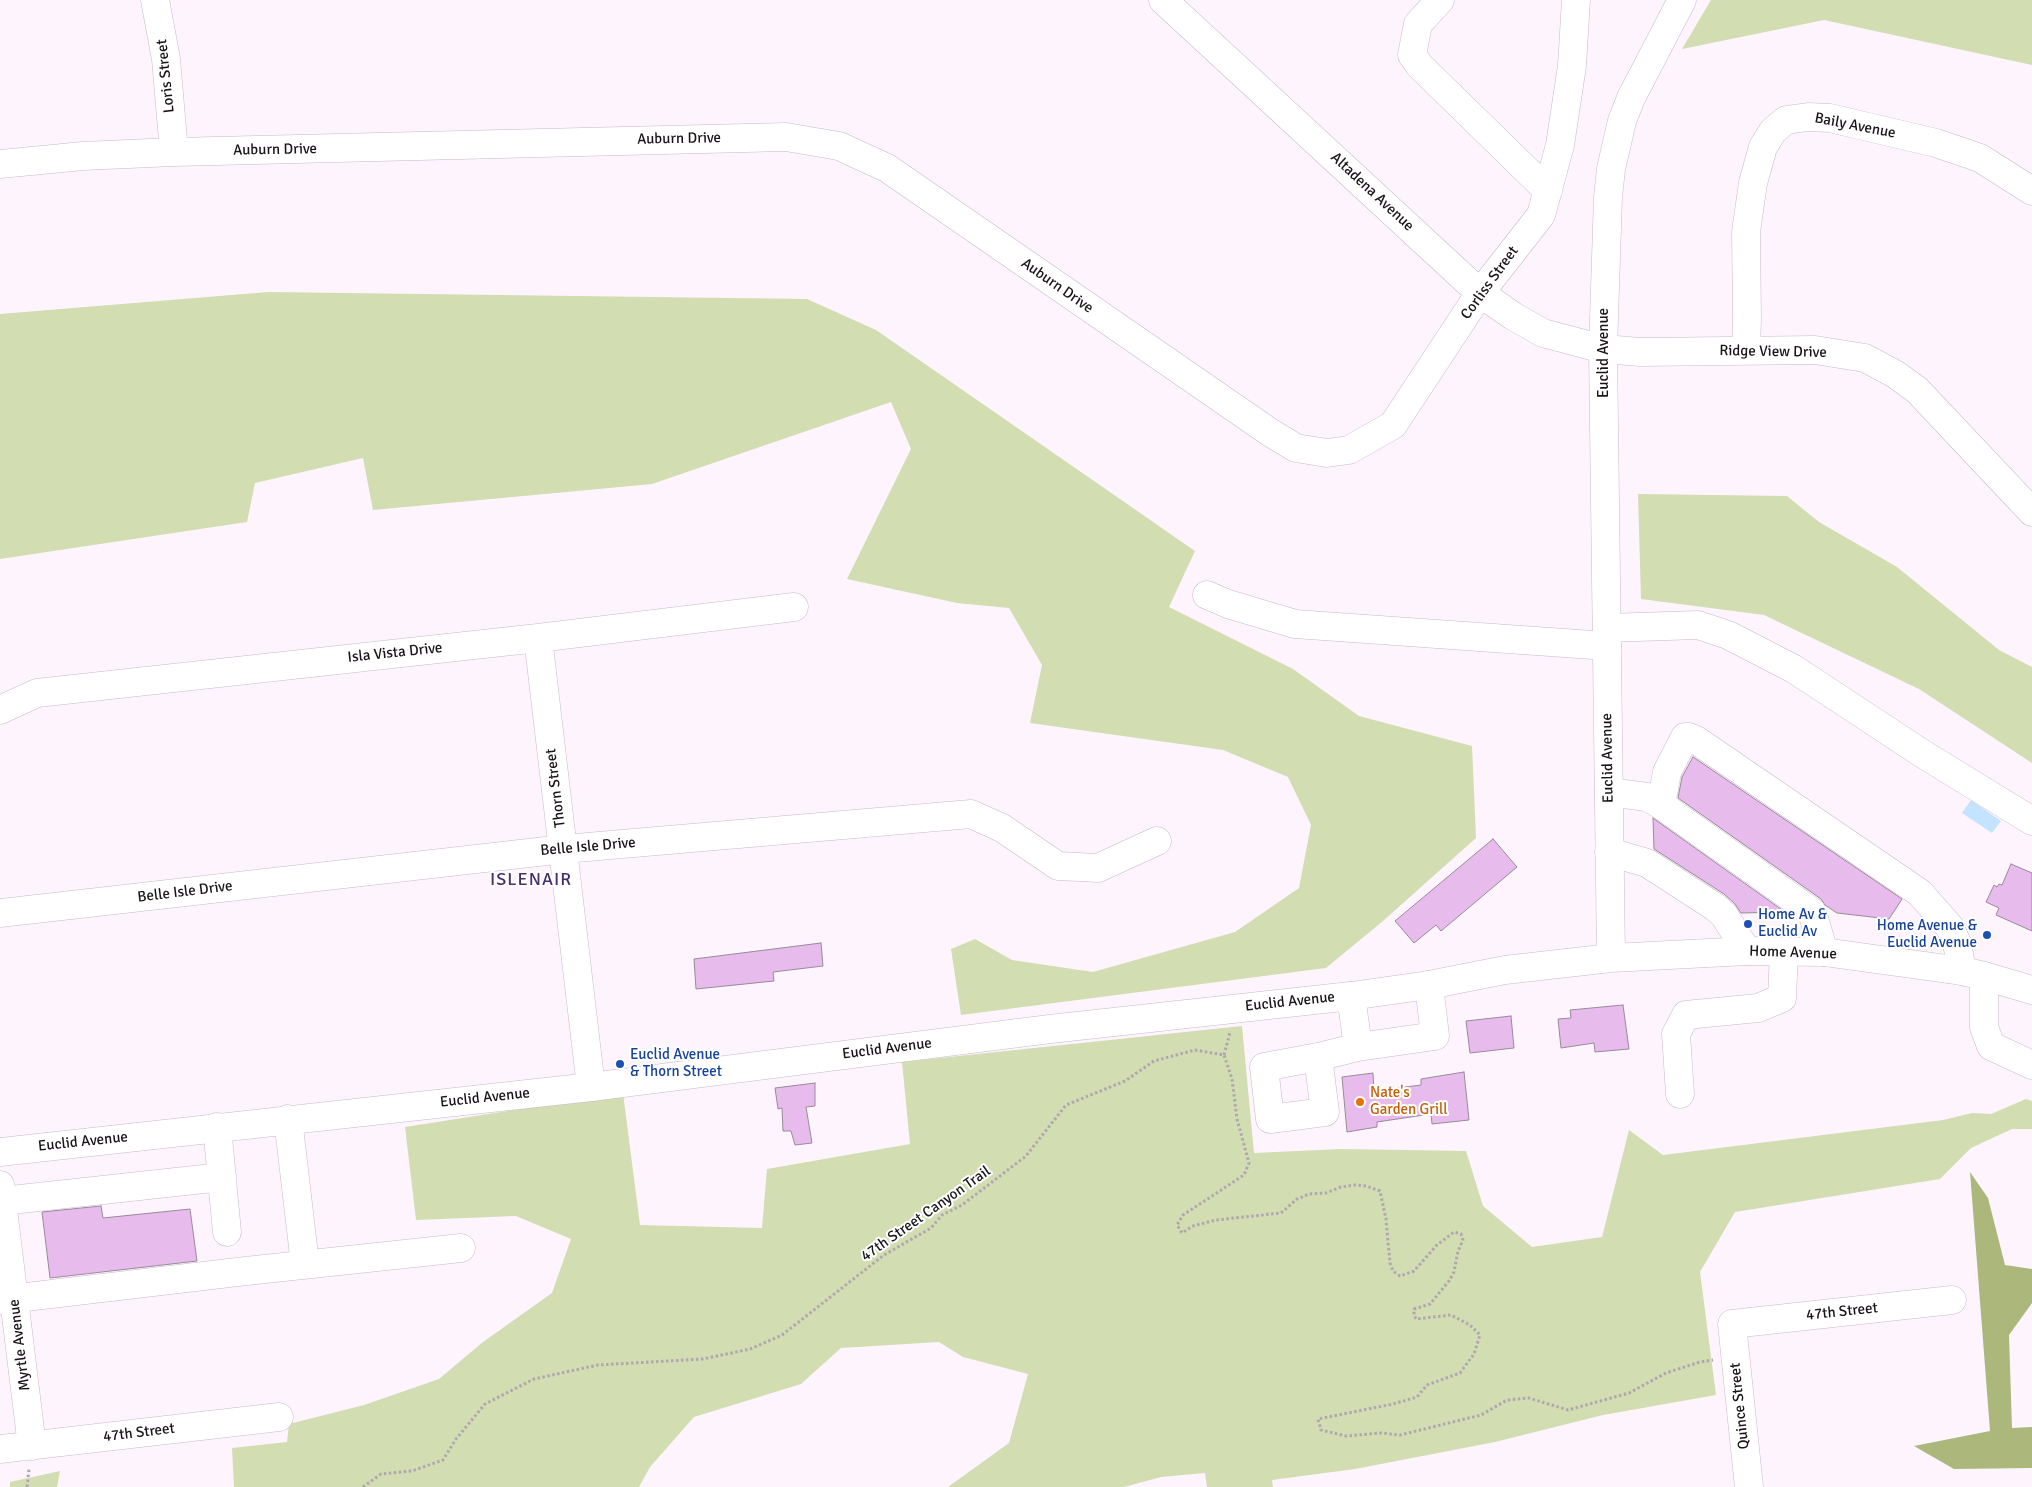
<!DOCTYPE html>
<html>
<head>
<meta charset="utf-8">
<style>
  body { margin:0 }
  canvas { display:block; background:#fdf4fe }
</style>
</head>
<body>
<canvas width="2032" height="1487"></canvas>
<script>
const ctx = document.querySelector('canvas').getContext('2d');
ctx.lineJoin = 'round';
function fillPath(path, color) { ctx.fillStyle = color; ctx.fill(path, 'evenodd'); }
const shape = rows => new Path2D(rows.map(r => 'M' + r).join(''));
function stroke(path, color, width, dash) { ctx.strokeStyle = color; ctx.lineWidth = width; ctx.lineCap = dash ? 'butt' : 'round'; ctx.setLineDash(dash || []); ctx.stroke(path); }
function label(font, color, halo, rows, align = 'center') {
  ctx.font = font + ' Signika,sans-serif'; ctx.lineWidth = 4; ctx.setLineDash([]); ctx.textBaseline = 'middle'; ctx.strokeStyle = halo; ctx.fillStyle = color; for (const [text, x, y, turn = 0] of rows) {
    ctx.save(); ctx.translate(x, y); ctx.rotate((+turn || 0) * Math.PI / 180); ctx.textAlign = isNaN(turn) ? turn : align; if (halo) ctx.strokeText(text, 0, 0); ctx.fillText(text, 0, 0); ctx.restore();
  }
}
fillPath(shape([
  [1711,0,2032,0,2032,65,1824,20,1682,49],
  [268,292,807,299,876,330,1195,551,1169,607,1293,669,1359,716,1472,746,1476,838,1383,921,1326,968,961,1015,951,949,975,939,1012,960,1093,972,1235,932,1299,888,1311,825,1288,777,1223,750,1030,723,1042,665,1009,608,957,603,847,579,911,449,891,402,652,484,373,510,363,458,255,483,247,522,0,559,0,314],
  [1638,494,1787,496,1819,522,1897,567,1999,650,2032,667,2032,763,1919,689,1764,615,1641,599],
  [1242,1026,1254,1153,1341,1149,1466,1151,1483,1206,1532,1247,1602,1237,1629,1130,1663,1155,1943,1120,1972,1113,1991,1114,2026,1099,2032,1101,2032,1129,2012,1129,1971,1148,1940,1179,1735,1212,1700,1272,1716,1395,1603,1415,1495,1442,1355,1469,1272,1480,1273,1487,1207,1487,1205,1473,1161,1477,1124,1487,948,1487,1009,1443,1028,1374,963,1357,939,1342,841,1348,801,1384,694,1417,650,1467,639,1487,234,1487,232,1448,287,1442,289,1424,364,1405,439,1379,483,1342,552,1293,571,1239,516,1216,416,1220,405,1127,623,1093,640,1225,762,1228,767,1169,910,1144,902,1062],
  [60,1471,57,1487,10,1487,10,1482]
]), '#d3ddb2');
fillPath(shape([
  [1970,1172,1988,1198,2005,1265,2032,1269,2032,1303,2009,1335,2012,1428,2032,1427,2032,1468,1954,1469,1914,1446,1990,1431]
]), '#acb87b');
fillPath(shape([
  [1971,800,2001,821,1992,833,1962,813]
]), '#c4e3ff');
const building = shape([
  [1693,757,1902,899,1889,919,1837,913,1825,905,1821,899,1678,798,1682,777,1693,757],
  [1653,818,1785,912,1741,913,1735,904,1724,894,1654,849,1653,818],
  [1493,839,1517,867,1441,931,1436,925,1414,943,1395,921,1493,839],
  [2011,864,2032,873,2032,931,1996,915,1999,908,1986,902,1994,885,1997,887,1999,884,2002,885,2011,864],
  [821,943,823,966,773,972,774,981,696,989,694,959,821,943],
  [1623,1005,1629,1049,1595,1052,1594,1043,1561,1048,1558,1019,1571,1018,1570,1010,1623,1005],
  [1511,1016,1514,1048,1470,1053,1466,1021,1511,1016],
  [1464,1072,1469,1120,1432,1124,1431,1114,1377,1122,1377,1127,1347,1132,1342,1077,1373,1073,1374,1091,1421,1085,1421,1079,1464,1072],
  [815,1083,815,1106,806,1107,812,1143,795,1145,791,1131,783,1131,782,1108,778,1109,775,1088,815,1083],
  [101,1206,103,1218,190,1209,197,1261,50,1278,42,1212,101,1206]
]);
fillPath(building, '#e8bbed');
stroke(building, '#988a99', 1);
const minor = shape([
  [155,0,166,59,174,152],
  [1163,0,1480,293,1513,316,1543,333,1603,349,1641,352,1815,350,1865,358,1895,374,1917,390,2032,512],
  [1440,0,1418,24,1412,55,1420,66,1548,191],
  [0,164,83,156,174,152,786,137,839,146,887,168,1271,433,1296,448,1327,453,1349,450,1393,425,1480,293,1541,215,1560,145,1572,66,1576,0],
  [1746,349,1747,319,1746,232,1753,183,1763,147,1773,131,1786,120,1808,117,1830,118,1936,143,1980,158,2032,191],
  [1207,595,1228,604,1295,624,1607,646],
  [1607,628,1698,625,1728,635,1794,669,1923,754,2032,821],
  [538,638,591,1087],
  [0,710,37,693,538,638,794,607],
  [1609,792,1647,797,1661,805],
  [1609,852,1647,863,1715,907,1724,915,1747,951],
  [0,913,564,849,971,814,1002,828,1058,866,1098,868,1157,841],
  [1824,952,1812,912,1661,805,1667,772,1685,737,1689,737,1696,740,1920,893,1949,926,1957,943,1962,971],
  [1984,976,1984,1027,1991,1046,2032,1065],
  [1351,996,1358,1047,1435,1036,1429,985],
  [1318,1057,1325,1112,1270,1119,1264,1067,1318,1057,1358,1047],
  [1680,1094,1676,1034,1686,1015,1758,1008,1782,998,1784,952],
  [288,1119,305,1264],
  [217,1127,227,1232],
  [0,1185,32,1446],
  [2,1201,222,1177],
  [0,1300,246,1271,461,1248],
  [0,1449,279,1417],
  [1749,1487,1732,1324,1952,1300]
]);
const major = shape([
  [1611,958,1603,349,1608,197,1611,169,1622,121,1631,98,1682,0],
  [0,1152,591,1087,1050,1029,1351,996,1429,985,1505,970,1611,958,1747,951,1824,952,1962,971,1984,976,2032,990]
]);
stroke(minor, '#c7b9c9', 29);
stroke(major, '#c7b9c9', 29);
stroke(shape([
  [1224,1055,1230,1032],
  [27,1487,29,1469],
  [363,1487,381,1474,412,1471,443,1460,456,1439,485,1404,534,1379,598,1365,703,1359,750,1349,782,1335,884,1255,931,1228,942,1215,962,1205,1026,1156,1066,1105,1125,1081,1154,1061,1195,1050,1224,1055,1232,1079,1237,1119,1249,1163,1244,1175,1183,1215,1177,1225,1182,1233,1193,1226,1216,1220,1281,1213,1297,1199,1309,1194,1326,1193,1341,1187,1355,1185,1366,1186,1380,1191,1386,1219,1390,1263,1393,1271,1400,1276,1414,1271,1437,1245,1454,1232,1461,1234,1463,1240,1458,1251,1454,1272,1449,1281,1430,1304,1414,1309,1414,1315,1416,1319,1451,1315,1470,1325,1480,1335,1474,1354,1460,1373,1427,1385,1417,1397,1393,1404,1318,1419,1321,1430,1346,1436,1381,1433,1400,1435,1481,1415,1507,1400,1529,1398,1568,1410,1629,1393,1666,1373,1700,1362,1713,1360]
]), '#afa7af', 3, [2.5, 2.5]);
stroke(minor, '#fff', 28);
stroke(major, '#fff', 28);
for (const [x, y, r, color] of [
  [1748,924,5,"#1a4fb4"],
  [1987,935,5,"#1a4fb4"],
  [620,1064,5,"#1a4fb4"],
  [1360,1102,5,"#e8710a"]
]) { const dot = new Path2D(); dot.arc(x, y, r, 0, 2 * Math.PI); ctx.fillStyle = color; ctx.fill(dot); stroke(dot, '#fff', 2); }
label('15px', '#191419', '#fff', [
  ["Loris Street",166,76,-96],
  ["Baily Avenue",1855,126,11],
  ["Auburn Drive",679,139,-1],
  ["Auburn Drive",275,150,-1],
  ["Altadena Avenue",1372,192,43],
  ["Corliss Street",1490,283,-54],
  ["Auburn Drive",1057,286,35],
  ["Ridge View Drive",1773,352,1],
  ["Euclid Avenue",1604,353,-90],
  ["Isla Vista Drive",395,653,-6],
  ["Euclid Avenue",1608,758,-91],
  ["Thorn Street",556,788,-97],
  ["Belle Isle Drive",588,847,-5],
  ["Belle Isle Drive",185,892,-7],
  ["Home Avenue",1793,953,2],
  ["Euclid Avenue",1290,1002,-6],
  ["Euclid Avenue",887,1049,-7],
  ["Euclid Avenue",485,1098,-6],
  ["Euclid Avenue",83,1142,-6],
  ["47th Street Canyon Trail",926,1214,-35],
  ["47th Street",1842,1312,-6],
  ["Myrtle Avenue",20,1345,-97],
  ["Quince Street",1740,1406,-96],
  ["47th Street",139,1433,-7]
]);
label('15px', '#164399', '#fff', [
  ["Home Av &",1758,915],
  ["Euclid Av",1758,932],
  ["Home Avenue &",1977,926,"right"],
  ["Euclid Avenue",1977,943,"right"],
  ["Euclid Avenue",630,1055],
  ["& Thorn Street",630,1072]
], 'left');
label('15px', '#c56008', '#fff', [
  ["Nate's",1370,1093],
  ["Garden Grill",1370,1110]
], 'left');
ctx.letterSpacing = '1px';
label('18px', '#472e69', '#fff', [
  ["ISLENAIR",531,880]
]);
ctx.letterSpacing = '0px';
</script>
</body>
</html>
